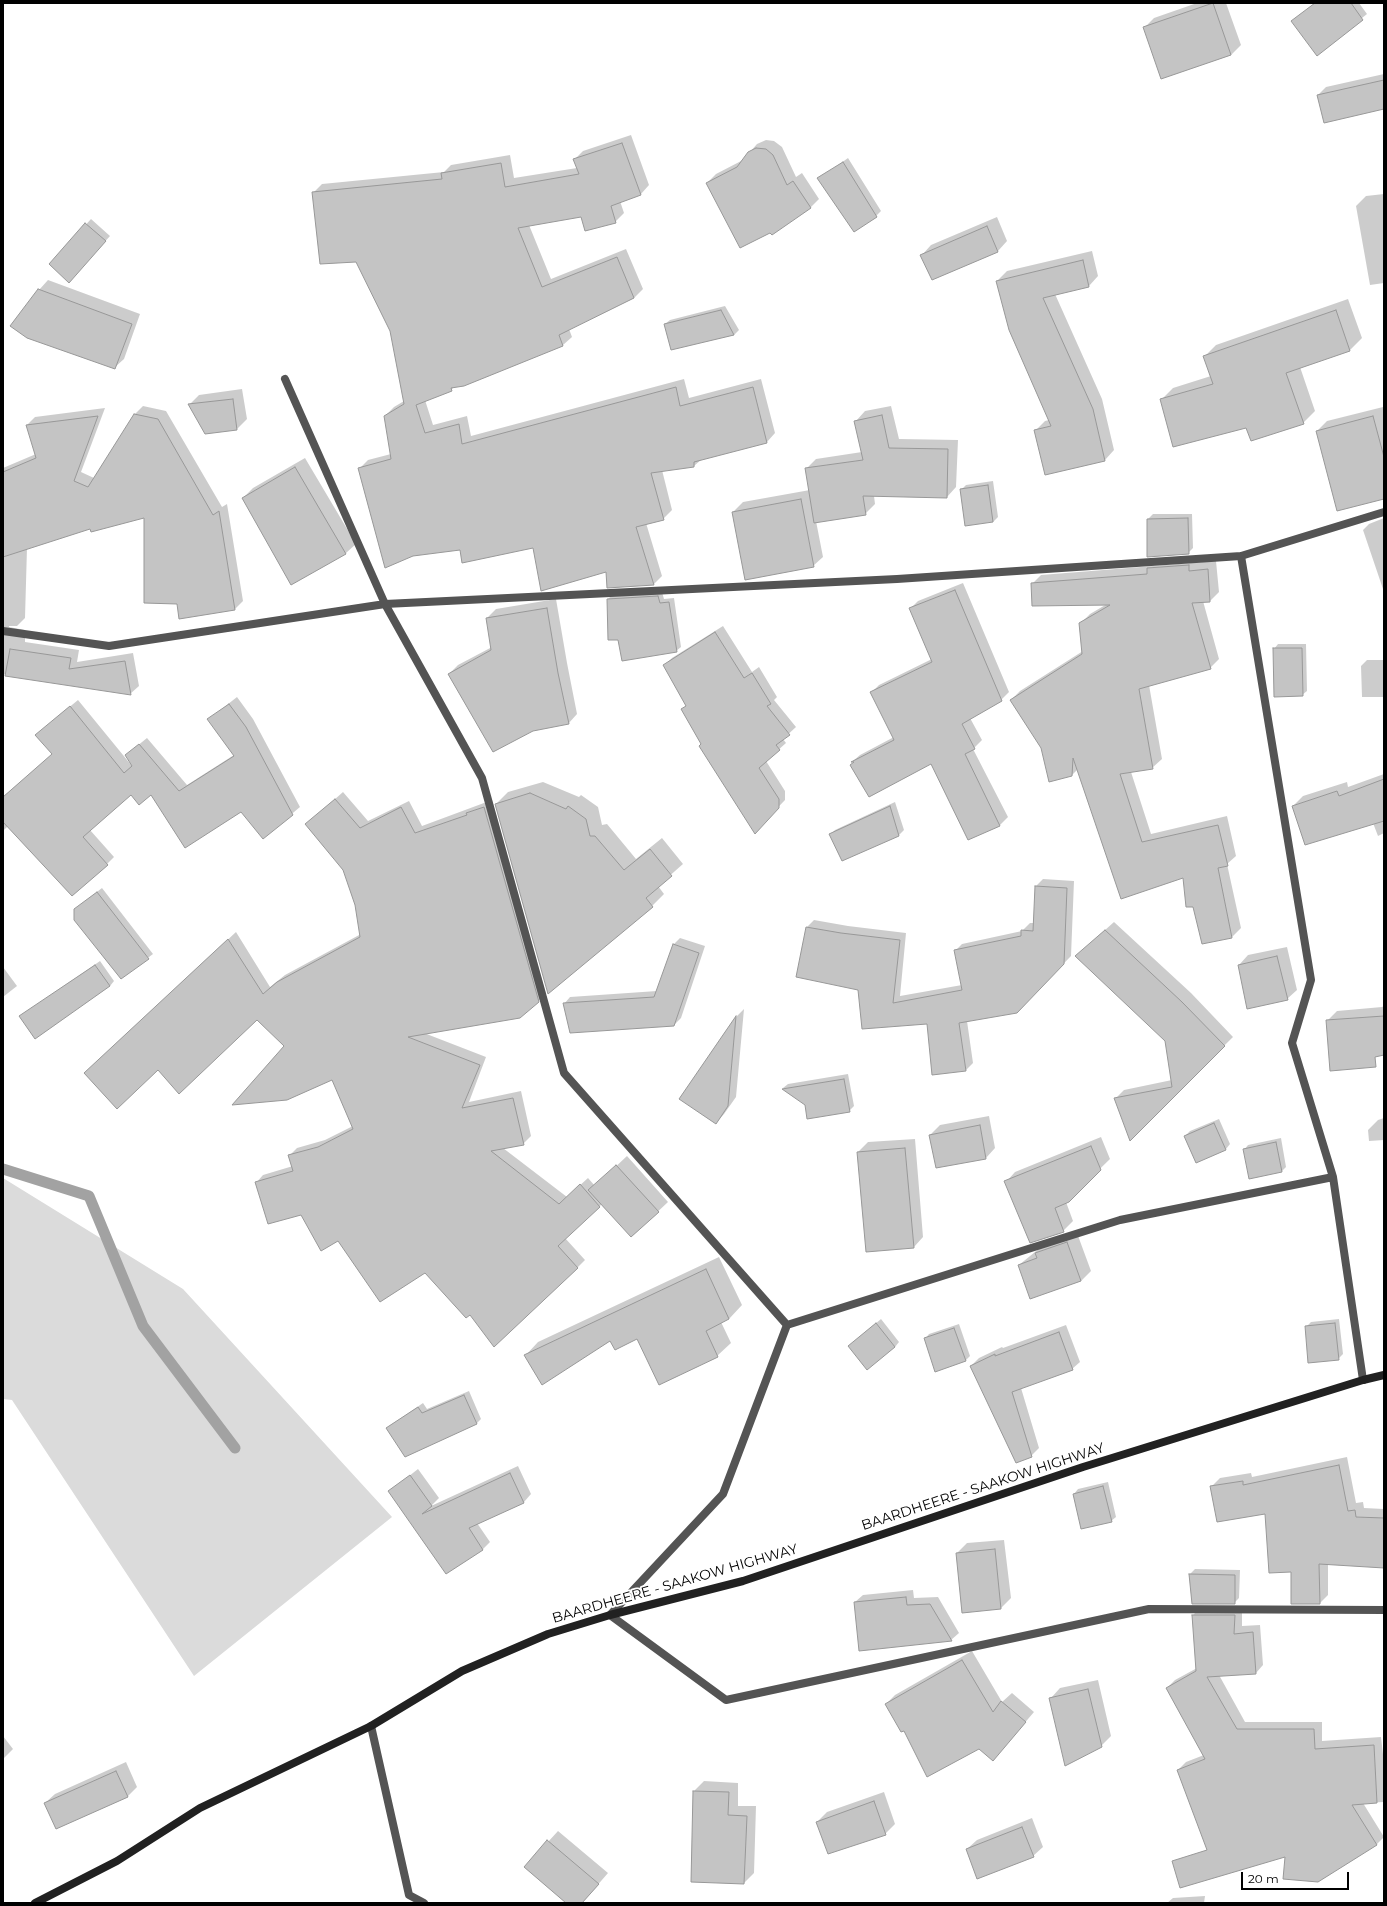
<!DOCTYPE html>
<html>
<head>
<meta charset="utf-8">
<style>
  body { margin:0 }
  #map { position:relative; width:1387px; height:1906px; overflow:hidden; background:#fff; font-family:Montserrat,sans-serif }
  canvas { display:block }
  .frame { position:absolute; inset:0; border:4px solid #000; pointer-events:none }
  .scale { position:absolute; left:1241px; top:1872px; width:108px; height:18px; box-sizing:border-box; border:2px solid #000; border-top:0; padding-left:5px; font-size:12px; line-height:14px; white-space:nowrap; color:#000; -webkit-text-stroke:3px #fff; paint-order:stroke }
</style>
</head>
<body>
<div id="map">
<canvas width="1387" height="1906"></canvas>
<div class="frame"></div>
<div class="scale">20 m</div>
</div>
<script>
const ctx = document.querySelector('canvas').getContext('2d');
ctx.lineJoin = 'round';
function fillPath(path, color) { ctx.fillStyle = color; ctx.fill(path, 'evenodd'); }
const shape = rows => new Path2D(rows.map(r => 'M' + r).join(''));
function stroke(path, color, width, dash) { ctx.strokeStyle = color; ctx.lineWidth = width; ctx.lineCap = dash ? 'butt' : 'round'; ctx.setLineDash(dash || []); ctx.stroke(path); }
function label(font, color, halo, rows, align = 'center') {
  ctx.font = font + ' Montserrat,sans-serif'; ctx.lineWidth = 3.5; ctx.setLineDash([]); ctx.textBaseline = 'middle'; ctx.strokeStyle = halo; ctx.fillStyle = color; for (const [text, x, y, turn = 0] of rows) {
    ctx.save(); ctx.translate(x, y); ctx.rotate((+turn || 0) * Math.PI / 180); ctx.textAlign = isNaN(turn) ? turn : align; if (halo) ctx.strokeText(text, 0, 0); ctx.fillText(text, 0, 0); ctx.restore();
  }
}
fillPath(shape([
  [3,1178,183,1289,392,1517,194,1676,12,1400,3,1399]
]), '#dbdbdb');
fillPath(shape([
  [1197,3,1226,3,1241,45,1231,55,1162,78,1144,28,1154,18],
  [1315,3,1359,3,1367,14,1317,54],
  [1384,74,1384,108,1318,95,1326,87],
  [631,135,649,185,641,194,620,201,624,213,615,222,582,216,529,225,551,279,626,249,643,289,634,298,569,329,572,337,563,345,464,385,455,386,451,390,425,400,433,425,467,416,471,436,684,379,689,398,761,379,775,433,767,442,702,459,694,466,662,470,672,510,663,519,646,523,662,576,654,584,534,547,461,549,359,469,368,460,391,454,385,416,394,407,404,401,391,331,356,261,313,193,322,184,444,172,451,165,510,155,514,178,577,168,575,159,583,151],
  [766,140,774,141,782,147,796,177,802,173,819,199,811,207,772,233,707,183,716,174,743,160,757,144],
  [848,158,881,211,876,216,819,179],
  [1384,194,1384,283,1370,285,1356,206,1366,196],
  [997,217,1007,241,998,251,932,279,922,255,931,245],
  [91,219,110,236,73,277,50,264],
  [1092,251,1098,276,1089,286,1055,294,1102,399,1114,450,1105,460,1035,431,1045,421,1049,420,997,281,1007,271],
  [48,280,140,314,124,359,114,368,39,290],
  [1348,299,1362,338,1350,350,1300,367,1315,411,1303,423,1247,426,1161,400,1173,388,1211,376,1204,357,1216,345],
  [725,306,739,330,734,335,672,349,665,324,670,320],
  [242,389,247,419,237,429,206,433,190,404,199,395],
  [143,406,166,411,222,507,227,504,243,601,235,609,180,618,178,603,145,516,91,528,27,548,25,618,17,626,9,626,9,627,25,630,25,642,79,650,77,662,133,653,139,686,130,694,3,674,3,468,36,454,27,425,35,417,105,408,81,472,94,478,135,414],
  [891,406,899,439,958,440,956,487,947,497,874,496,875,504,865,514,816,521,823,557,813,566,733,512,743,502,810,490,806,469,816,459,862,452,856,421,865,411],
  [1383,407,1384,412,1384,498,1317,431,1327,421],
  [305,458,356,544,346,553,292,584,243,498,253,488],
  [993,481,998,517,993,522,962,489,966,485],
  [1153,514,1192,514,1193,548,1188,553,1148,556,1148,519],
  [1384,518,1384,592,1363,530,1369,524],
  [1216,561,1219,592,1210,601,1203,601,1219,659,1210,668,1149,685,1162,759,1152,768,1131,772,1151,834,1227,816,1236,856,1227,864,1241,928,1232,937,1194,905,1184,877,1121,898,1078,769,1072,775,1042,748,1011,700,1020,691,1083,651,1080,624,1090,614,1107,604,1032,584,1041,575],
  [963,583,1009,692,1001,700,970,718,982,740,973,749,1008,817,1000,825,968,839,931,763,853,761,860,755,894,737,872,692,879,685,932,659,910,609,918,601],
  [662,592,664,599,674,598,681,647,676,651,608,599,613,594],
  [556,599,567,663,577,714,568,724,449,674,458,665,492,647,487,618,496,609],
  [723,626,752,672,759,667,777,697,774,700,796,727,783,739,786,743,766,761,785,791,785,800,761,825,702,744,683,709,687,705,665,665,672,658],
  [1278,644,1306,644,1307,691,1302,695,1274,649],
  [1367,660,1384,660,1384,697,1362,697,1361,666],
  [237,697,253,719,300,807,263,838,242,810,151,794,131,794,90,830,114,857,107,864,8,826,4,830,3,829,3,797,53,754,44,728,78,700,132,766,133,765,126,755,147,738,187,785,234,755,209,719],
  [1384,774,1384,833,1378,836,1373,823,1293,806,1303,796,1347,782,1348,787],
  [543,782,579,797,581,795,598,807,602,825,607,824,636,859,662,838,683,864,658,886,664,894,652,906,496,804,508,792],
  [343,792,368,821,409,801,422,826,492,800,546,994,538,1001,424,1033,486,1057,469,1102,521,1091,531,1136,523,1144,503,1148,567,1197,588,1178,595,1186,627,1156,668,1202,632,1236,602,1204,565,1238,585,1260,577,1268,470,1314,425,1272,338,1240,256,1183,263,1175,293,1166,290,1155,297,1148,325,1140,353,1126,332,1079,285,1046,257,1019,158,1069,92,1066,236,932,270,987,285,975,361,934,356,905,344,870,307,824],
  [895,802,904,830,899,835,842,860,831,834,835,830],
  [1043,879,1074,881,1071,956,1017,1012,967,1021,973,1063,966,1070,933,1074,928,1023,859,989,798,976,807,927,814,920,848,926,906,933,900,996,962,985,955,951,962,944,1022,931,1030,923,1034,923,1036,886],
  [102,888,153,954,121,978,80,905],
  [1114,922,1191,993,1233,1037,1130,1139,1116,1098,1124,1090,1172,1080,1166,1040,1085,948],
  [680,938,705,946,681,1018,674,1025,564,1004,570,997,657,991,674,944],
  [1287,947,1297,990,1287,999,1239,965,1248,955],
  [100,961,114,981,110,986,21,1016],
  [3,967,17,986,3,997],
  [1384,1006,1384,1054,1327,1021,1337,1011,1382,1007],
  [744,1009,736,1097,724,1114,716,1123,681,1099,737,1016],
  [848,1074,854,1106,849,1111,806,1104,783,1088,788,1084],
  [989,1116,995,1148,986,1158,930,1135,940,1125],
  [1384,1118,1384,1140,1369,1141,1368,1130,1378,1120],
  [1219,1119,1230,1144,1226,1149,1185,1136,1190,1131],
  [1101,1137,1110,1159,1066,1202,1073,1221,1063,1231,1006,1182,1015,1172],
  [1281,1138,1286,1167,1282,1171,1244,1150,1248,1145],
  [915,1139,923,1237,914,1247,858,1152,868,1142],
  [1077,1233,1091,1271,1081,1281,1031,1298,1019,1265,1046,1243],
  [719,1257,742,1305,729,1319,721,1322,731,1343,717,1356,637,1338,611,1339,525,1356,538,1342],
  [881,1319,899,1342,895,1347,849,1346],
  [1339,1319,1343,1354,1338,1359,1306,1327,1311,1322],
  [959,1324,970,1356,966,1360,925,1339,929,1334],
  [1066,1325,1080,1362,1072,1369,1021,1388,1039,1448,1031,1456,971,1366,979,1358,1002,1347,1003,1348],
  [469,1391,481,1419,476,1424,387,1428,423,1403,427,1409],
  [1347,1457,1356,1503,1363,1502,1364,1508,1384,1509,1384,1567,1328,1564,1328,1595,1320,1603,1292,1571,1266,1513,1211,1487,1220,1478,1251,1473,1252,1477],
  [518,1466,531,1494,524,1502,477,1523,490,1542,483,1549,447,1573,390,1491,418,1469,439,1498,431,1506],
  [1108,1482,1116,1517,1111,1521,1074,1494,1078,1489],
  [1004,1540,1011,1598,1001,1608,963,1612,957,1553,967,1543],
  [1195,1569,1240,1570,1239,1598,1234,1603,1192,1603,1190,1574],
  [913,1590,914,1598,938,1597,959,1633,951,1640,855,1602,863,1595],
  [1201,1607,1242,1607,1242,1626,1260,1625,1263,1665,1256,1673,1219,1675,1245,1722,1322,1722,1322,1741,1381,1737,1384,1763,1384,1802,1363,1803,1384,1837,1377,1844,1318,1881,1178,1770,1186,1762,1204,1755,1167,1688,1175,1680,1197,1668,1193,1615],
  [972,1651,1002,1702,1012,1693,1034,1712,993,1760,979,1748,904,1730,886,1704,895,1695],
  [1098,1680,1111,1736,1101,1746,1051,1698,1060,1688],
  [3,1736,13,1749,3,1759],
  [126,1762,137,1787,127,1797,45,1803,55,1794],
  [704,1781,738,1783,738,1806,756,1806,754,1873,744,1883,694,1791],
  [884,1792,895,1824,885,1834,817,1822,827,1812],
  [1032,1818,1043,1847,1033,1856,967,1849,977,1840],
  [558,1831,608,1873,582,1903,568,1903,525,1867],
  [1205,1896,1204,1903,1167,1903,1173,1898]
]), '#0003');
stroke(shape([
  [3,1169,89,1196,143,1326,235,1448]
]), '#a2a2a2', 11);
const building = shape([
  [1213,3,1231,55,1161,79,1143,27,1213,3],
  [1315,3,1351,3,1363,20,1317,56,1291,21,1315,3],
  [1384,80,1384,109,1324,123,1317,95,1384,80],
  [622,143,641,195,611,206,616,223,585,231,581,217,518,228,542,287,617,257,634,298,559,335,563,346,464,386,451,388,452,391,416,405,425,433,459,424,462,444,676,387,680,406,753,387,767,443,694,462,694,467,651,473,664,520,636,527,654,585,607,588,606,572,541,591,533,548,462,563,460,550,413,556,385,568,358,468,391,459,384,416,404,404,390,331,356,262,320,264,312,192,442,179,441,173,501,163,505,187,579,174,573,159,622,143],
  [756,148,766,149,773,155,787,185,793,181,811,208,772,235,770,233,740,248,706,183,737,167,748,152,756,148],
  [843,162,877,217,854,232,817,178,843,162],
  [85,223,106,241,69,283,49,264,85,223],
  [987,226,998,252,932,280,920,255,987,226],
  [1083,260,1089,287,1043,298,1093,409,1105,461,1045,475,1034,430,1051,426,1009,330,996,281,1083,260],
  [38,289,132,324,115,369,27,338,10,326,38,289],
  [721,310,734,335,671,350,664,324,721,310],
  [1336,310,1350,351,1286,373,1304,424,1251,441,1246,428,1173,447,1160,399,1213,384,1203,356,1336,310],
  [233,399,237,430,205,434,188,404,233,399],
  [134,414,158,419,213,515,219,511,235,610,179,619,177,604,144,603,144,518,91,532,90,529,3,557,3,472,36,458,26,425,98,416,74,481,88,487,134,414],
  [882,415,889,448,948,449,947,498,863,496,866,515,814,523,805,468,863,460,854,421,882,415],
  [1373,416,1384,457,1384,499,1337,511,1316,431,1373,416],
  [295,467,346,554,291,585,242,498,295,467],
  [988,485,993,522,965,526,960,489,988,485],
  [801,499,814,567,745,580,732,512,801,499],
  [1188,518,1189,554,1147,557,1147,519,1188,518],
  [1189,565,1189,571,1208,569,1210,602,1192,603,1211,669,1139,689,1153,769,1120,774,1142,842,1218,825,1228,866,1218,868,1232,938,1202,944,1193,907,1186,907,1183,878,1121,899,1073,758,1072,776,1049,782,1041,748,1010,700,1082,654,1079,623,1110,605,1032,606,1031,583,1147,574,1147,568,1189,565],
  [955,590,1002,701,962,724,975,749,965,754,1000,826,968,840,931,764,869,797,850,765,854,762,851,762,894,740,870,692,932,662,909,608,955,590],
  [658,596,660,603,669,602,677,652,622,661,618,640,608,640,607,599,658,596],
  [547,608,558,673,569,724,533,731,493,752,448,674,491,650,486,618,547,608],
  [715,632,744,678,752,673,771,704,767,706,790,735,776,745,780,750,759,768,779,799,779,808,755,834,699,746,701,744,681,709,686,706,663,665,715,632],
  [1273,648,1302,648,1303,696,1274,697,1273,648],
  [10,649,71,658,69,669,125,661,131,695,5,676,10,649],
  [229,704,246,727,293,815,263,839,241,812,185,848,151,795,139,805,131,795,83,837,108,865,72,896,3,822,3,797,52,754,35,735,70,706,124,773,132,766,125,755,139,744,179,791,234,756,207,719,229,704],
  [1384,779,1384,821,1305,845,1292,806,1337,791,1339,796,1384,779],
  [530,793,566,809,568,806,586,819,590,836,595,836,624,870,650,849,672,876,646,898,653,907,548,994,495,804,530,793],
  [335,799,360,828,401,807,415,833,467,815,466,813,484,807,539,1002,520,1018,408,1037,480,1065,462,1108,513,1098,524,1145,491,1151,559,1204,580,1184,600,1207,558,1246,578,1268,494,1347,470,1315,466,1318,425,1273,380,1302,338,1241,321,1251,301,1215,268,1224,255,1182,293,1171,288,1155,318,1147,353,1129,332,1080,287,1100,232,1105,284,1046,257,1020,179,1094,158,1070,117,1109,84,1073,228,939,263,994,277,982,360,937,355,905,343,870,305,824,335,799],
  [890,806,899,836,842,861,829,834,890,806],
  [1035,886,1067,888,1064,964,1017,1013,959,1023,966,1071,932,1075,927,1024,862,1029,858,990,796,977,806,927,841,933,900,940,893,1003,962,990,954,950,1021,936,1021,930,1033,931,1035,886],
  [97,892,149,959,121,979,74,920,74,909,97,892],
  [1105,930,1182,1002,1225,1046,1130,1141,1114,1098,1172,1087,1165,1041,1075,956,1105,930],
  [673,944,699,953,674,1026,570,1033,563,1003,654,997,673,944],
  [1277,956,1288,1000,1247,1009,1238,965,1277,956],
  [95,965,110,986,35,1039,19,1016,95,965],
  [736,1016,728,1106,716,1124,679,1099,736,1016],
  [1384,1016,1384,1055,1375,1057,1376,1067,1330,1071,1326,1020,1384,1016],
  [844,1079,850,1112,807,1119,805,1105,782,1089,844,1079],
  [1214,1123,1226,1150,1196,1163,1184,1136,1214,1123],
  [980,1125,986,1159,936,1168,929,1135,980,1125],
  [1276,1142,1282,1172,1249,1179,1243,1149,1276,1142],
  [1091,1146,1101,1170,1069,1202,1055,1208,1064,1232,1030,1243,1004,1181,1091,1146],
  [905,1148,914,1248,866,1252,857,1152,905,1148],
  [616,1165,659,1212,631,1237,588,1190,616,1165],
  [1067,1242,1081,1281,1030,1299,1018,1265,1037,1258,1035,1253,1067,1242],
  [706,1269,729,1319,706,1331,718,1357,659,1385,637,1339,615,1350,610,1341,542,1385,524,1355,706,1269],
  [876,1323,895,1347,867,1370,848,1346,876,1323],
  [1335,1323,1339,1360,1308,1363,1305,1326,1335,1323],
  [954,1328,966,1361,935,1372,924,1338,954,1328],
  [1059,1332,1073,1370,1012,1392,1032,1457,1016,1463,970,1366,995,1354,995,1356,1059,1332],
  [464,1395,477,1424,405,1457,386,1428,418,1407,422,1413,464,1395],
  [1339,1465,1348,1511,1355,1510,1356,1517,1384,1518,1384,1568,1319,1564,1320,1604,1291,1604,1291,1572,1269,1573,1265,1514,1217,1522,1210,1486,1243,1481,1243,1485,1339,1465],
  [510,1473,524,1503,469,1528,483,1550,446,1574,388,1491,410,1475,432,1506,422,1514,510,1473],
  [1103,1486,1112,1522,1081,1529,1073,1494,1103,1486],
  [995,1549,1001,1609,962,1613,956,1553,995,1549],
  [1189,1574,1235,1575,1235,1604,1192,1604,1189,1574],
  [906,1597,907,1605,930,1604,952,1641,859,1651,854,1602,906,1597],
  [1192,1615,1235,1615,1234,1634,1253,1632,1256,1674,1207,1677,1237,1729,1314,1729,1315,1749,1374,1745,1377,1803,1352,1805,1377,1845,1318,1882,1283,1879,1285,1857,1180,1888,1172,1861,1207,1850,1177,1770,1205,1759,1166,1688,1196,1671,1192,1615],
  [962,1660,993,1712,1001,1701,1026,1722,993,1761,979,1749,927,1777,904,1731,901,1732,885,1704,962,1660],
  [1088,1689,1102,1747,1065,1766,1049,1698,1088,1689],
  [116,1771,128,1797,56,1829,44,1803,116,1771],
  [693,1791,729,1792,728,1815,747,1816,744,1884,691,1882,693,1791],
  [874,1801,886,1835,828,1854,816,1822,874,1801],
  [1022,1827,1034,1857,977,1879,966,1849,1022,1827],
  [547,1840,599,1884,582,1903,566,1903,524,1867,547,1840]
]);
fillPath(building, '#c4c4c4');
stroke(building, '#989898', 1);
stroke(shape([
  [285,379,385,604,482,778,564,1073,787,1325],
  [1241,556,1311,980,1292,1043,1333,1177,1363,1380],
  [3,631,109,646,385,604,897,579,1241,556,1384,512],
  [1333,1177,1120,1220,787,1325,723,1494,610,1615,726,1700,1149,1609,1384,1610],
  [371,1726,409,1895,424,1903]
]), '#545454', 8);
stroke(shape([
  [35,1903,117,1861,200,1808,371,1726,462,1671,548,1634,610,1615,743,1581,1083,1467,1363,1380,1384,1375]
]), '#212121', 8);
label('14px', '#000', '#fff', [
  ["BAARDHEERE - SAAKOW HIGHWAY",983,1487,-18],
  ["BAARDHEERE - SAAKOW HIGHWAY",675,1584,-16]
]);
</script>
</body>
</html>
